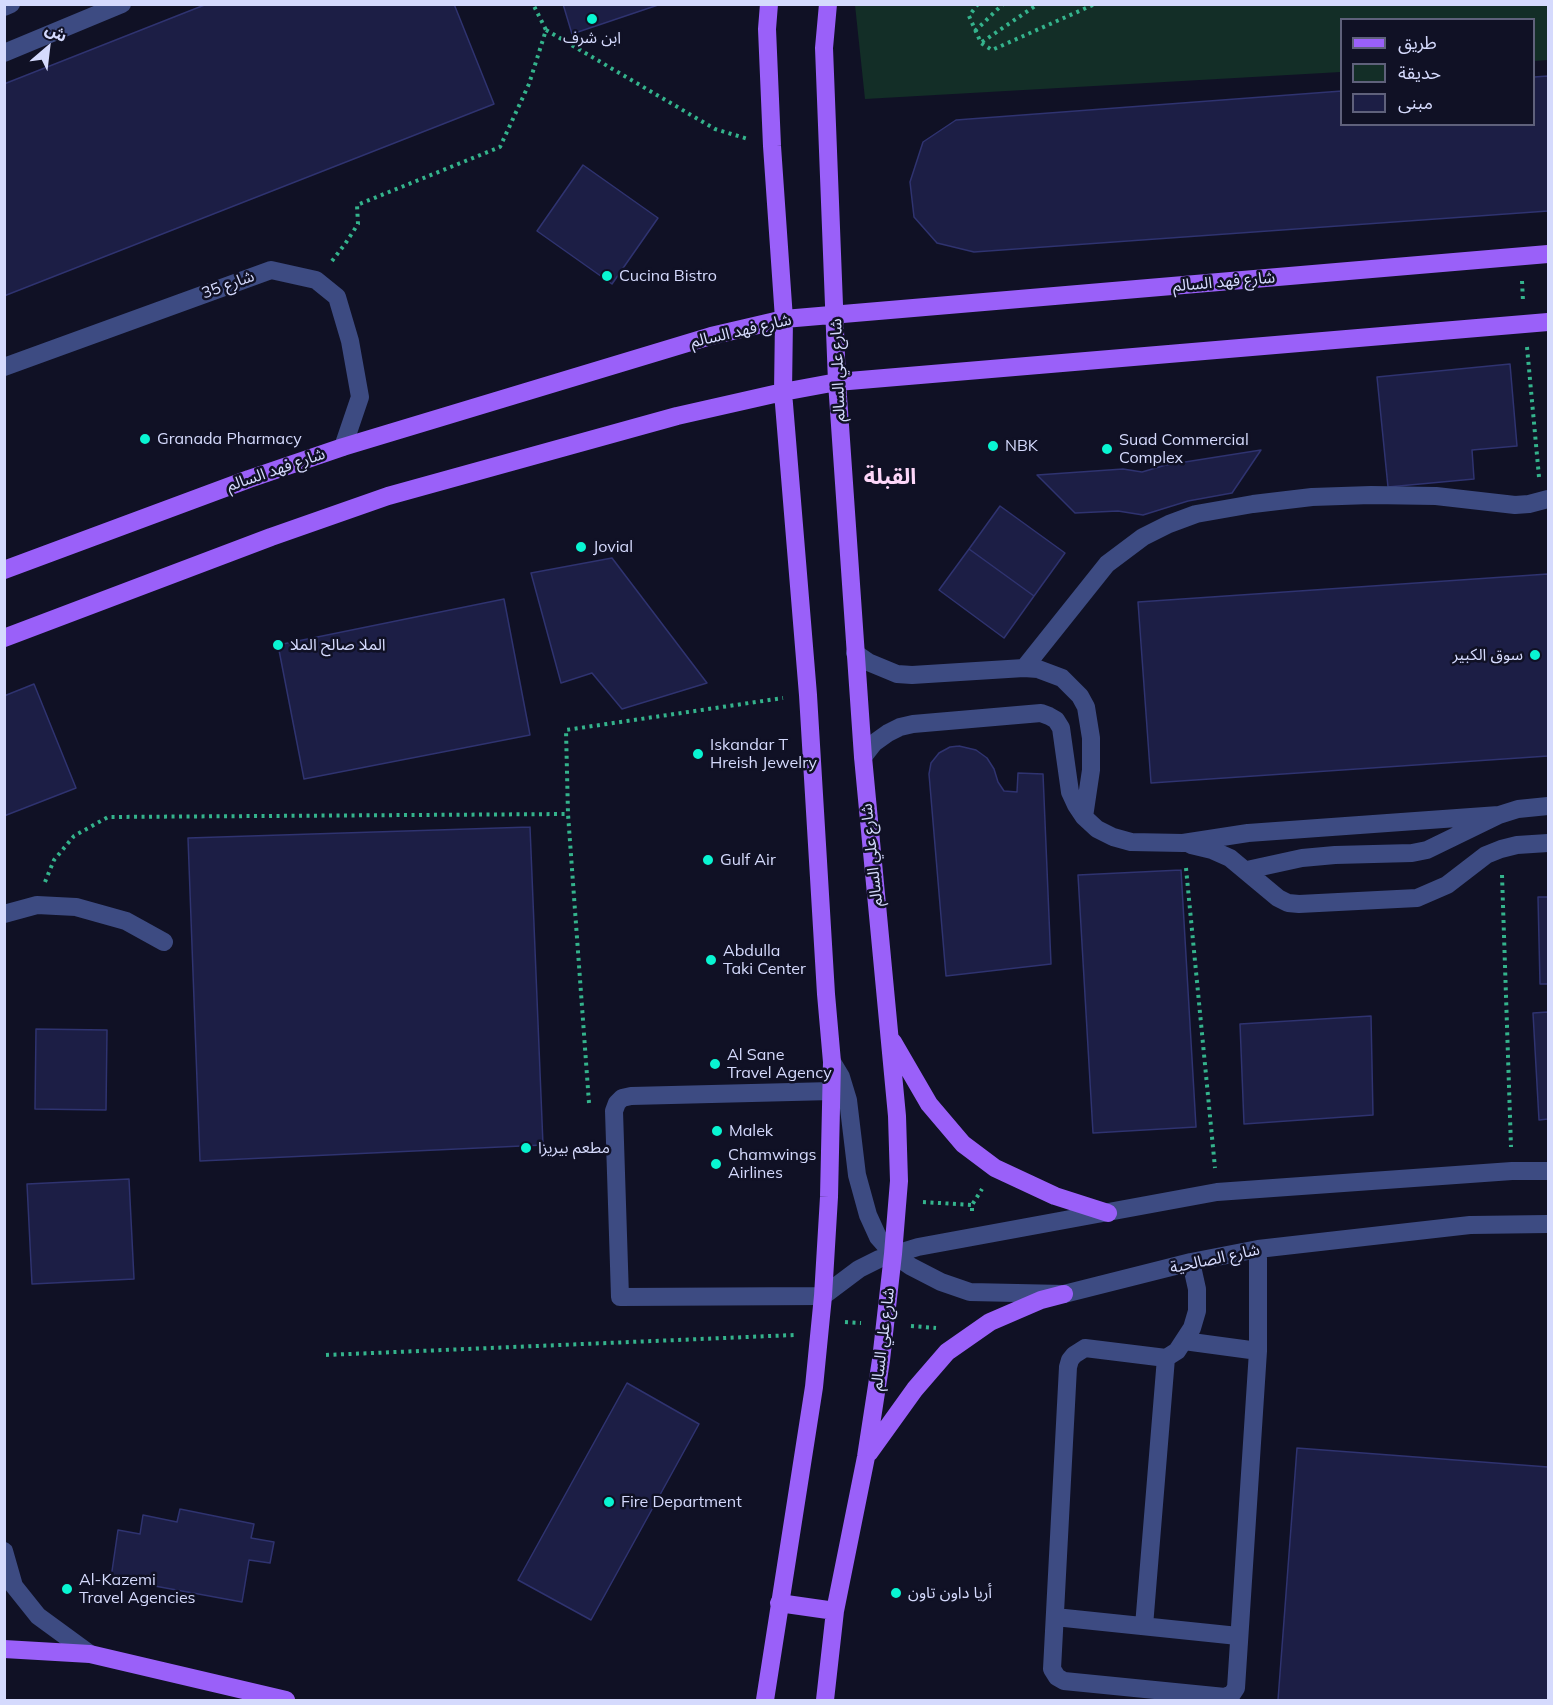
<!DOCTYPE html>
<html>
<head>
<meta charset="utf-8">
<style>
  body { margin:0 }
  #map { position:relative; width:1553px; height:1705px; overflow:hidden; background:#101125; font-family:Mulish,"Noto Sans Arabic",sans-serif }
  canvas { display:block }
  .frame { position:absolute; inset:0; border:6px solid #d5dafd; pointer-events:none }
  .legend { position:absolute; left:1340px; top:18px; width:195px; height:108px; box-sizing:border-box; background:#101125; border:2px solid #5f617b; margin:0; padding:8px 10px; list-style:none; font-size:18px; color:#d5dafd }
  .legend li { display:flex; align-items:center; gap:12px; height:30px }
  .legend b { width:30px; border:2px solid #5f617b }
  .north { position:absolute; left:18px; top:18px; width:60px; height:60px; -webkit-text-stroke:4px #101125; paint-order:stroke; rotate:28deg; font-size:16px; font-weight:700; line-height:24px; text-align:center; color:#d5dafd }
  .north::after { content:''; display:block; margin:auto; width:21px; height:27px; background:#d5dafd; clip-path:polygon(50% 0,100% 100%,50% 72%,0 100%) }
</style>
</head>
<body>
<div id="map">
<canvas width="1553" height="1705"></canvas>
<div class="frame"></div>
<ul class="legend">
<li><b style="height:8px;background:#9a60f9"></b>طريق</li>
<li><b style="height:16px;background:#132e27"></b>حديقة</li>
<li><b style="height:16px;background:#1c1e45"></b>مبنى</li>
</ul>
<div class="north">ش</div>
</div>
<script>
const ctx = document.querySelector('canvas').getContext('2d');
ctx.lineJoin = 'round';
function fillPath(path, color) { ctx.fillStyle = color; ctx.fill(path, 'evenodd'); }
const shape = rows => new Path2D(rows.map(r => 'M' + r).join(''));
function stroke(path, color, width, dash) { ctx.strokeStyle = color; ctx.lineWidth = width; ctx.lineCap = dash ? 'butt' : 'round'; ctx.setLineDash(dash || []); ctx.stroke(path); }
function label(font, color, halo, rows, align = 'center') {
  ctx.font = font + ' Mulish,"Noto Sans Arabic",sans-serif'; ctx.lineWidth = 5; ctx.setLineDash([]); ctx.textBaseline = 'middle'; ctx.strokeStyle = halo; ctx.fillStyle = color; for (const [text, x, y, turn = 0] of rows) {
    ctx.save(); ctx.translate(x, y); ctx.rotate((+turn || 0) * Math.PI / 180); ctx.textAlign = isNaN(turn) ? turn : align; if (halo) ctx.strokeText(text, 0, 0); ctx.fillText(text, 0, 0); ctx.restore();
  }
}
fillPath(shape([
  [855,5,1548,5,1548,60,1534,61,1534,20,1342,20,1341,72,865,99]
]), '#132e27');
const building = shape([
  [207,4,454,4,494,104,4,296,4,84,207,4],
  [563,4,661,4,572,34,563,4],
  [1548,76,1548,211,974,252,937,243,914,217,910,182,923,142,956,120,1342,91,1342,124,1534,124,1534,77,1548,76],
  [583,165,658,218,612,284,537,231,583,165],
  [1510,364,1517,446,1472,450,1474,479,1388,487,1377,377,1510,364],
  [1261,450,1232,493,1188,501,1143,515,1118,511,1075,513,1037,475,1123,469,1142,472,1166,465,1261,450],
  [1000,506,1065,553,1034,596,969,549,1000,506],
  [969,549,1034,596,1004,638,939,590,969,549],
  [612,558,707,683,622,709,592,673,561,683,531,573,612,558],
  [1548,574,1548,756,1151,783,1138,602,1548,574],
  [504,599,530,735,304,779,278,645,504,599],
  [34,684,76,788,4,816,4,696,34,684],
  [959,746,976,750,987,758,994,769,998,782,1004,791,1017,792,1018,773,1043,774,1051,964,946,976,929,774,931,763,939,753,950,747,959,746],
  [530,827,543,1145,200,1161,188,838,530,827],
  [1181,870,1196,1127,1093,1133,1078,875,1181,870],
  [1538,897,1548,897,1548,984,1540,984,1538,897],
  [1548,1012,1548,1119,1539,1120,1533,1013,1548,1012],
  [1371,1016,1373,1115,1244,1124,1240,1024,1371,1016],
  [36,1029,107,1030,106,1110,35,1109,36,1029],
  [129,1179,134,1279,32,1284,27,1184,129,1179],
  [627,1383,699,1424,591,1620,518,1580,627,1383],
  [1297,1448,1548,1467,1548,1700,1278,1700,1297,1448],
  [180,1509,254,1524,251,1538,274,1542,270,1563,249,1560,242,1602,111,1578,118,1530,140,1534,143,1515,177,1522,180,1509]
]);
fillPath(building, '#1c1e45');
stroke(building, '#2f3370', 1.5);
stroke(shape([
  [978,4,969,16,981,43,992,50,1095,4],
  [546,30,715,129,748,139],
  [975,31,1003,4],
  [982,42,1038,4],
  [332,261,345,244,358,224,357,205,500,147,529,84,546,30,533,4],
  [1522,281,1523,301],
  [1527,347,1539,477],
  [1186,868,1215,1168],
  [1502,875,1511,1147],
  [45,882,54,860,74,836,108,817,568,814],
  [589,1103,568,814,566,730,783,698],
  [923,1202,972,1205],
  [972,1211,972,1205,982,1189],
  [845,1322,861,1323],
  [911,1326,936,1328],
  [326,1355,794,1335]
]), '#34b38c', 4, [3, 4.5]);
stroke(shape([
  [4,7,11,4],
  [4,53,122,4],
  [4,367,271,270,316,280,337,297,350,341,360,397,343,447],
  [855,653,868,662,897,674,912,675,1024,668,1038,669,1062,678,1080,696,1086,707,1091,738,1091,770,1084,817],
  [1024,668,1107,564,1143,537,1169,524,1196,514,1253,504,1312,497,1371,495,1436,496,1515,505,1529,504,1548,499],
  [863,757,874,743,888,733,900,727,913,724,1041,713,1049,716,1056,720,1061,728,1070,792,1076,805,1084,817,1097,829,1113,837,1131,842,1183,843,1248,833,1499,815],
  [1191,845,1212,850,1230,858,1278,898,1288,903,1299,904,1417,898,1447,885,1486,855,1501,849,1517,845,1548,843],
  [1247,870,1302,858,1335,855,1412,853,1427,850,1499,815,1518,809,1548,806],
  [4,914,37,905,76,907,126,921,164,942],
  [832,1062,841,1077,848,1100,857,1175,868,1215,878,1237,893,1254,910,1266,941,1282,970,1292,1064,1294,1191,1262,1258,1249,1470,1225,1548,1224],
  [832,1091,631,1096,622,1098,617,1103,614,1111,620,1297,823,1296,859,1269,879,1259,918,1247,1217,1192,1512,1171,1548,1171],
  [1191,1262,1197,1289,1197,1311,1192,1328,1177,1351,1166,1358,1085,1348,1074,1355,1070,1360,1068,1367,1052,1669,1057,1677,1064,1681,1225,1697,1232,1694,1236,1688,1258,1351,1258,1249],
  [1184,1341,1258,1351],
  [4,1551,14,1586,38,1616,90,1654],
  [1055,1617,1238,1636],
  [1144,1626,1166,1358]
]), '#3d4b82', 18);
stroke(shape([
  [4,570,249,479,343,447,711,336,784,319,1548,254],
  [4,638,271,537,388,496,677,416,783,392,837,382,1548,322],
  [893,1042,929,1104,963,1144,995,1168,1055,1196,1108,1213],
  [869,1453,915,1389,947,1352,990,1322,1041,1300,1064,1294],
  [779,1603,835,1611],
  [4,1649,90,1654,286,1700],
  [765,1700,814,1387,823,1296,829,1197,832,1062,826,994,808,695,783,392,784,319,772,146,767,29,769,4],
  [825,1700,835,1611,866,1457,881,1360,893,1254,899,1181,897,1116,863,757,837,382,824,48,828,4]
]), '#9a60f9', 18);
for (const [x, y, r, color] of [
  [592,19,6,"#09f5d2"],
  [607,276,6,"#09f5d2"],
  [145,439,6,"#09f5d2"],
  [993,446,6,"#09f5d2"],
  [1107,449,6,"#09f5d2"],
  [581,547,6,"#09f5d2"],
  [278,645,6,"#09f5d2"],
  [1535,655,6,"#09f5d2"],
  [698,754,6,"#09f5d2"],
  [708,860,6,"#09f5d2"],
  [711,960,6,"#09f5d2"],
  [715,1064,6,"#09f5d2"],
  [717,1131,6,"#09f5d2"],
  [526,1148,6,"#09f5d2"],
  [716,1164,6,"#09f5d2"],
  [609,1502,6,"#09f5d2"],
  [67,1589,6,"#09f5d2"],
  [896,1593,6,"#09f5d2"]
]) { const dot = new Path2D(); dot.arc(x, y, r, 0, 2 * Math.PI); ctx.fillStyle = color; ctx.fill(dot); stroke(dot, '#101125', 2); }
label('16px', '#d5dafd', '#101125', [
  ["ابن شرف",592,38,"center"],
  ["Cucina Bistro",619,276],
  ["Granada Pharmacy",157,439],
  ["Suad Commercial",1119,440],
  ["Complex",1119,458],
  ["NBK",1005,446],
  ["Jovial",593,547],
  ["الملا صالح الملا",290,645],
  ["سوق الكبير",1523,655,"right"],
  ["Iskandar T",710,745],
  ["Hreish Jewelry",710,763],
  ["Gulf Air",720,860],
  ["Abdulla",723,951],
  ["Taki Center",723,969],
  ["Al Sane",727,1055],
  ["Travel Agency",727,1073],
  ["Malek",729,1131],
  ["مطعم بيريزا",538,1148],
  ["Chamwings",728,1155],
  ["Airlines",728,1173],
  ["Fire Department",621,1502],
  ["Al-Kazemi",79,1580],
  ["Travel Agencies",79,1598],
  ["أريا داون تاون",908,1593]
], 'left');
label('16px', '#d5dafd', '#101125', [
  ["شارع فهد السالم",1224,282,-5],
  ["شارع 35",228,285,-20],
  ["شارع فهد السالم",741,331,-13],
  ["شارع علي السالم",838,370,-92],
  ["شارع فهد السالم",276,470,-19],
  ["شارع علي السالم",872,855,-96],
  ["شارع الصالحية",1215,1259,-12],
  ["شارع علي السالم",883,1339,-83]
]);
label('bold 22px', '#fdd7f9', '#101125', [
  ["القبلة",890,477]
]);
</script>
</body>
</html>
